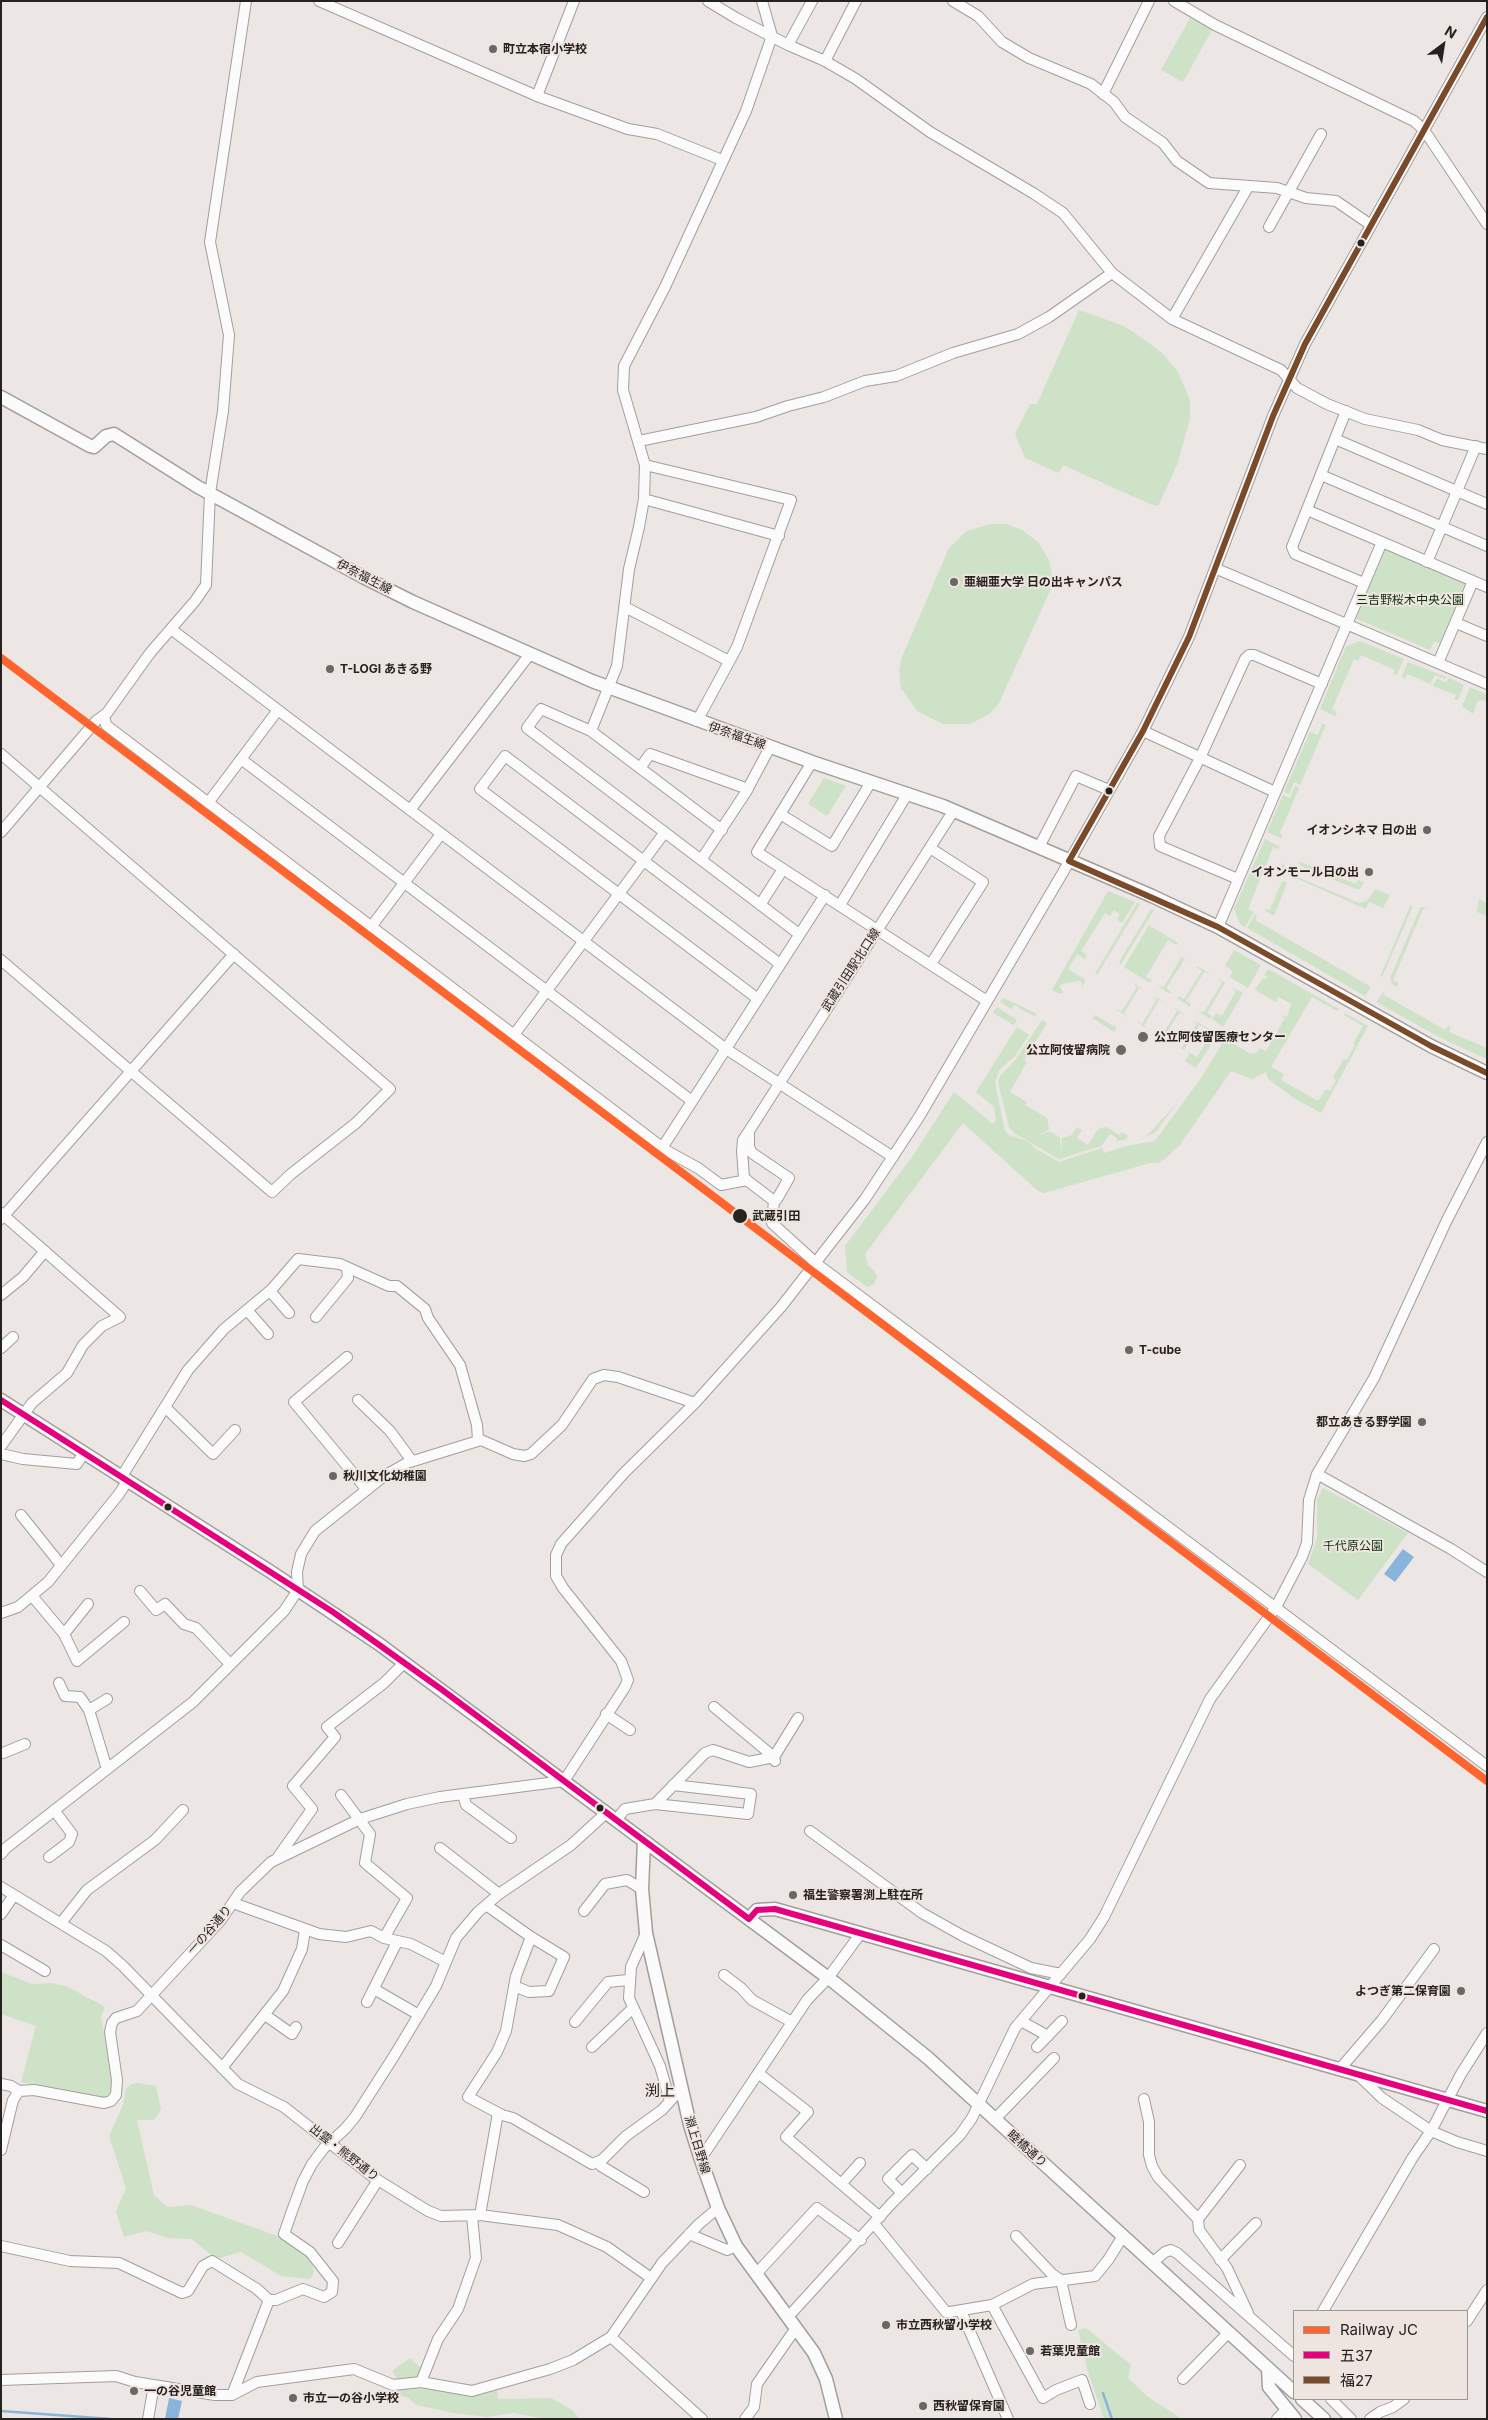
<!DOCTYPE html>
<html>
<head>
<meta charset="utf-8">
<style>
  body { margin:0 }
  #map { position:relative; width:1488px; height:2420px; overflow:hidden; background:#ece6e4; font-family:Inter,"Noto Sans JP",sans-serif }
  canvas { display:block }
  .frame { position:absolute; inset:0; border:2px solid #262220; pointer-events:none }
  .legend { position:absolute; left:1293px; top:2310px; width:175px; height:90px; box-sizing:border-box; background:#efe5e0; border:1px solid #9f9793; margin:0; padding:6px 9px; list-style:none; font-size:15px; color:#262220 }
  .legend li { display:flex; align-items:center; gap:10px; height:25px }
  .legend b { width:25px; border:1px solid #9f9793 }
  .north { position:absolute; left:1418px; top:20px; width:50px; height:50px; -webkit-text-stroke:4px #efe5e0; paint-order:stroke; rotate:31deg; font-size:14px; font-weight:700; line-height:20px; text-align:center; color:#262220 }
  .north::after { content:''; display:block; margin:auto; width:18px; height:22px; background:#262220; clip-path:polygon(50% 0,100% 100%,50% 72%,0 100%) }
</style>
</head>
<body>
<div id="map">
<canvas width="1488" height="2420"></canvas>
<div class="frame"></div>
<ul class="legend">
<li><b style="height:6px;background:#fe642e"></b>Railway JC</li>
<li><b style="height:6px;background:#e5007d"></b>五37</li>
<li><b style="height:6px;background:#7a4b2a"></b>福27</li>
</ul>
<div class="north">N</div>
</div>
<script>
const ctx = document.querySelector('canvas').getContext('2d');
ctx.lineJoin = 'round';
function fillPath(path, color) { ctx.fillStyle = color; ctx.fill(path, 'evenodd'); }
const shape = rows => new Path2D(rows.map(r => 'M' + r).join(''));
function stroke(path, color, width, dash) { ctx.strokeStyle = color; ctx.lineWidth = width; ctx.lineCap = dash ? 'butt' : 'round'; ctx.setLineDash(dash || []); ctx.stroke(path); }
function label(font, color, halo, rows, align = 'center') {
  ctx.font = font + ' Inter,"Noto Sans JP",sans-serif'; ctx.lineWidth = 4; ctx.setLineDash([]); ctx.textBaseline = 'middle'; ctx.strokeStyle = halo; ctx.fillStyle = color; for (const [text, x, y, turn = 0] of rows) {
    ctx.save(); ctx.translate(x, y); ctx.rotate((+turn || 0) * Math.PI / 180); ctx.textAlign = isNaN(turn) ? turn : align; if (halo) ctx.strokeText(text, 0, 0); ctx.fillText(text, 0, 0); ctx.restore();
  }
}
fillPath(shape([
  [1190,18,1212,30,1183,82,1161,70],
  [1079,310,1124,326,1145,340,1162,353,1178,372,1190,400,1190,419,1177,465,1158,506,1150,504,1063,465,1059,473,1025,458,1015,434,1030,404,1037,404],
  [991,524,1006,524,1022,530,1038,542,1049,560,1052,574,1051,589,998,705,989,714,970,724,943,724,917,711,901,688,899,670,902,657,949,548,967,531],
  [1386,549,1466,582,1468,587,1442,645,1434,641,1430,650,1357,619,1354,615,1382,550],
  [1360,641,1404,659,1397,674,1393,675,1395,670,1361,655,1358,661,1354,659,1332,709,1337,712,1335,716,1320,709,1346,646],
  [1408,662,1446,677,1445,679,1435,675,1430,684,1407,674,1405,680,1402,676],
  [1437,678,1446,683,1449,678,1464,685,1458,700,1454,700,1456,695,1433,686],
  [1470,687,1487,695,1487,701,1480,700,1477,702,1473,714,1462,706],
  [1322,724,1326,725,1300,785,1294,782,1289,794,1284,792,1310,732,1318,735],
  [824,778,846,786,827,816,808,804],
  [1295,786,1299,788,1280,833,1283,837,1280,838,1267,832,1283,795,1290,798],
  [1265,839,1280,847,1279,849,1273,847,1248,909,1254,912,1245,927,1240,924,1234,909],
  [1298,861,1356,884,1358,880,1364,882,1360,889,1356,889,1301,866],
  [1283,863,1288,873,1359,903,1367,901,1375,889,1390,895,1383,908,1369,902,1366,909,1280,871],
  [1282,881,1287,883,1274,916,1263,909,1270,910],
  [1108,891,1135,902,1122,923,1117,920,1120,914,1114,910,1110,916,1105,913,1081,951,1087,955,1085,959,1077,954,1068,969,1086,980,1081,989,1082,982,1078,981,1062,984,1059,986,1063,992,1060,994,1052,990],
  [1479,899,1487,903,1487,916,1477,912],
  [1137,903,1140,904,1097,975,1095,974],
  [1411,904,1412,908,1383,975,1380,977],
  [1422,907,1428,909,1423,909,1393,980,1398,983,1397,987,1392,984,1390,978,1420,908],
  [1151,909,1154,910,1121,964,1119,962],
  [1255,914,1257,916,1255,920,1371,987,1365,996,1247,928],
  [1149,925,1178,943,1177,945,1168,940,1146,977,1152,980,1150,983,1124,967],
  [1234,950,1261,965,1248,988,1230,977,1233,971,1225,966],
  [1176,954,1189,962,1184,960,1166,988,1171,992,1170,994,1157,985,1164,987,1181,958],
  [1197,966,1210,974,1204,972,1186,1001,1191,1004,1190,1007,1177,998,1179,996,1184,999,1202,971,1196,967],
  [1268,969,1339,1009,1337,1011,1312,997,1271,1067,1284,1074,1281,1080,1318,1101,1326,1089,1330,1091,1336,1080,1333,1077,1344,1059,1347,1060,1355,1045,1353,1044,1363,1026,1344,1015,1345,1013,1368,1026,1321,1113,1294,1098,1268,1079,1266,1072,1252,1079,1231,1071,1179,1146,1165,1159,1158,1163,1150,1163,1044,1193,1038,1191,963,1123,865,1254,868,1265,875,1272,877,1277,874,1284,867,1287,847,1272,845,1246,912,1157,954,1092,993,1124,996,1120,994,1107,976,1092,1017,1027,1029,1035,1014,1057,1000,1069,995,1082,1005,1131,1009,1135,1027,1141,1036,1149,1059,1162,1102,1148,1104,1153,1126,1146,1155,1141,1201,1078,1225,1039,1251,1054,1256,1053,1260,1048,1266,1051,1285,1018,1280,1015,1287,1017,1291,1004,1279,997,1276,1002,1255,990,1263,978,1265,979,1267,976,1264,975],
  [1217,978,1225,983,1207,1013,1212,1016,1210,1019,1197,1010,1204,1012,1222,983],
  [1132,982,1145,991,1139,988,1124,1013,1129,1018,1116,1009,1122,1011,1137,987],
  [1231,987,1243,993,1223,1027,1212,1019,1216,1013,1222,1016,1236,991],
  [1385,990,1384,995,1445,1030,1448,1026,1451,1027,1449,1032,1487,1048,1487,1059,1443,1039,1376,1002],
  [1152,995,1165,1003,1159,1000,1144,1025,1149,1030,1136,1021,1142,1024,1157,999],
  [1003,998,1021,1006,1037,1014,1035,1017,1014,1005,1011,1009,1000,1002],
  [997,1007,1017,1020,1014,1025,993,1013],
  [1172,1007,1185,1015,1179,1013,1164,1037,1169,1042,1156,1033,1162,1036,1177,1011],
  [1095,1015,1117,1028,1114,1032,1092,1018],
  [1192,1019,1218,1034,1196,1068,1185,1061,1190,1053,1197,1057,1209,1037,1203,1033,1206,1028,1199,1025,1184,1050,1176,1045,1182,1048,1197,1023],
  [1042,1020,1047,1023,1024,1060,1027,1062,1010,1092,1027,1102,1025,1105,1047,1118,1049,1129,1035,1138,1049,1131,1060,1137,1061,1154,1062,1138,1072,1135,1077,1127,1082,1130,1077,1138,1088,1145,1098,1129,1106,1127,1120,1135,1122,1132,1128,1136,1125,1140,1116,1141,1117,1138,1110,1134,1101,1146,1059,1159,1014,1133,1009,1127,998,1082,1000,1076,1016,1059],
  [1176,1104,1156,1132,1146,1137],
  [1323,1488,1408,1533,1358,1600,1308,1564,1317,1538,1317,1500],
  [1,1972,32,1984,52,1983,68,1987,105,2007,101,2017,114,2088,112,2094,103,2097,21,2082,36,2026,1,2014],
  [138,2083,156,2086,161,2110,154,2120,137,2120,154,2195,167,2207,191,2205,283,2238,310,2259,314,2272,310,2279,281,2276,241,2252,216,2259,192,2239,169,2238,146,2231,124,2237,116,2211,126,2188,109,2136,123,2105,126,2089,131,2084],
  [1086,2328,1131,2365,1128,2378,1148,2397,1182,2419,1104,2419,1087,2369,1078,2330],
  [410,2358,422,2369,418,2386,469,2395,497,2389,498,2399,551,2398,572,2410,580,2419,546,2419,513,2413,487,2417,454,2413,416,2405,409,2398,397,2395,399,2381,392,2371]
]), '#cde2c7');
fillPath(shape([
  [1403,1549,1414,1557,1395,1582,1384,1574],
  [169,2398,182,2401,178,2419,165,2419]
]), '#89b5dc');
stroke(shape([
  [1103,2393,1112,2419],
  [1,2411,111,2419]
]), '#89b5dc', 2.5);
const minor = shape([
  [319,1,537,96,628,129,657,134,722,160],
  [708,1,736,18,788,45,825,61,856,79,930,132,1033,193,1063,213,1112,273,1172,319,1281,370,1297,388,1327,404,1365,419,1418,430,1442,440,1487,449],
  [953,1,978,16,1002,42,1029,58,1091,84,1114,102,1125,117,1163,143,1177,161,1209,183,1277,188,1306,198,1336,201,1371,225],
  [1174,1,1215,25,1414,121,1424,130,1487,224],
  [788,45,812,1],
  [825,61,856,1],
  [1103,94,1149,1],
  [537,96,574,1],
  [1269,227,1321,134],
  [1172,319,1248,187],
  [1346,411,1292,547,1295,554,1364,583],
  [1335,439,1487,504],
  [639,441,756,417,788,406,824,397,865,381,896,376,953,353,1018,334,1049,317,1112,273],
  [645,465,791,500,737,647,697,721],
  [1321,475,1487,546],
  [644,499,779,536],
  [1307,510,1487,587],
  [1427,562,1476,446],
  [1217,569,1487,684],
  [625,607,729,661],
  [1456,623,1487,636],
  [171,629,726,1049,893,1157],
  [1438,663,1473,581],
  [104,715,106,725,667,1151,698,1168,721,1185,747,1180],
  [591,731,617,666,629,569,639,527,644,499,645,465,623,390,624,366,665,287,746,111,772,36,762,1],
  [1143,731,1275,792],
  [1,754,390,1089,356,1123,291,1174,272,1192,1,960],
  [241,759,692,1101],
  [640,768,650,754,748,789],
  [208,803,278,710],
  [410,810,530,654],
  [780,814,832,846,871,782],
  [722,830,591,731,541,709,527,728,799,934],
  [1,832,96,721,107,713,150,653,195,601,206,585,210,493,223,411,229,335,210,242,246,1],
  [1039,847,1076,776,1109,790],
  [930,848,983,882,931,964],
  [701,860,746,792,770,747],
  [783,869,757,852,812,762],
  [1238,879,1160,846,1159,836,1200,758,1245,659,1249,655,1254,655,1322,684],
  [760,905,783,869,987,1001],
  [840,905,908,793],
  [371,927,441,834],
  [1218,927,1382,542],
  [758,999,480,789,505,756,780,964],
  [513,1036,665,832],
  [749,1131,749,1147,752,1153,789,1178,777,1199,774,1201,744,1178,742,1151,743,1140,749,1131,954,810],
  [662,1148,825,895],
  [774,1201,772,1223,817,1264,1487,1766],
  [1,1213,120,1317,102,1326,83,1345,67,1373,32,1403,1,1446],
  [1,1219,234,954],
  [270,1291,289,1313],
  [1,1295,23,1277,45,1251],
  [247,1310,268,1334],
  [316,1317,348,1278,347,1267],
  [1,1348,13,1337],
  [347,1357,294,1402,367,1490],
  [358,1400,390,1431,412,1461],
  [165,1407,213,1454,235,1430],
  [1,1454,23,1459,77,1464,84,1452],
  [1317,1474,1451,1549,1487,1572],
  [122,1476,188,1370,224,1329,272,1289,298,1259,340,1264,389,1286,397,1286,425,1309,428,1318,460,1365,477,1425,478,1440],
  [21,1515,61,1565],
  [140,1591,156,1610,165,1604,184,1624,196,1628,230,1664],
  [33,1597,64,1634,77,1661,124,1622],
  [1,1613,18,1607,48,1582,119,1494,128,1480],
  [64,1634,88,1604],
  [59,1683,65,1696,80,1697,89,1710,107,1769],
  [714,1707,774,1757,775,1761],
  [89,1710,107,1699],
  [606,1714,630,1730],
  [3,1753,25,1744],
  [463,1794,466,1805,511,1838],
  [341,1795,370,1834,365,1863,407,1898,384,1938],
  [655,1804,705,1753,713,1750,749,1762,774,1757,798,1718],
  [616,1820,625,1809,655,1804,748,1814,751,1794,673,1785],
  [810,1831,922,1913,963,1936,1031,1968,1061,1974],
  [440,1848,499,1894],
  [1,1854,6,1848,193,1702,284,1611,298,1590,297,1572,301,1554,315,1531,384,1476,407,1463,481,1440,513,1454,524,1456,531,1454,562,1425,593,1379,604,1375,618,1377,695,1403],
  [49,1857,69,1842,72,1834,54,1810],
  [278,1857,312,1809,293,1786,335,1737,327,1727,384,1683,404,1663],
  [1,1887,106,1951,123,1966,238,2084,284,2107,373,2177,428,2211,441,2216,480,2215,558,2225,607,2247,651,2278],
  [233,1903,319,1934,346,1937,371,1931,384,1938,411,1944,444,1961],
  [486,1905,531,1937,516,1976,506,2031,497,2052,468,2097,502,2115,513,2118,592,2164,602,2160,626,2136,662,2110,681,2089],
  [584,1911,605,1884,627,1880,642,1889],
  [1,1914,14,1895],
  [61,1923,87,1890,155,1840,183,1810],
  [646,1933,631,1967,629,1998,660,2066,670,2101],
  [1,1945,45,1971],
  [724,1975,741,1988,752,2000,792,2022],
  [514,1986,529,1992,549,1991,564,1957,531,1937],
  [374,1989,419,2015],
  [367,2002,397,1942],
  [265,2015,292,2034,296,2027],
  [1021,2021,1048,2036],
  [575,2022,608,1982,628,1980],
  [592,2047,633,2008],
  [1037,2047,1062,2021],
  [222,2068,283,1991,302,1949,305,1930],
  [1339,2070,1382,2020,1434,1949],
  [758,2073,808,2112,786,2137,880,2217],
  [1358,2075,1382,2098,1431,2131,1457,2142,1487,2151],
  [1,2084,11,2086,19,2091],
  [1144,2099,1149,2122,1149,2155,1152,2166,1158,2177,1198,2219],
  [994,2120,1054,2058],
  [1,2150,13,2100,19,2091,34,2090,104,2103,111,2101,116,2095,117,2080,110,2032,112,2023,116,2018,137,2011,221,1920,240,1892,271,1862,360,1819,407,1804,440,1797,564,1781,625,1687,628,1680,621,1661,563,1588,556,1576,556,1555,561,1544,624,1473,695,1403,781,1307,865,1199,919,1117,1062,874,1143,731,1189,637,1273,416,1305,344,1487,17],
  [700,2157,702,2157,807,2000,828,1978,861,1933],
  [597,2162,601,2166,644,2192],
  [1240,2165,1198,2219,1199,2230,1227,2268,1248,2313],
  [842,2183,860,2163],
  [902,2193,888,2179,912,2155,927,2169],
  [480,2215,498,2113],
  [875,2225,946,2312,950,2312,992,2305,1033,2284,1095,2276,1108,2260,1123,2236],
  [689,2234,727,2250,736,2246],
  [1016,2236,1052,2274,1061,2280,1071,2325],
  [338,2243,378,2180],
  [1,2246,70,2261,119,2263,182,2293,188,2291,203,2266,212,2261,257,2289,269,2300,232,2395],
  [1220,2260,1256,2223],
  [1152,2263,1165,2252,1171,2250,1177,2253,1294,2356],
  [756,2274,817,2208,861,2240],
  [269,2300,276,2300,303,2289,324,2297,332,2292,333,2281,310,2252,284,2234,292,2211,303,2181,312,2164,324,2148,345,2129,355,2117,394,2056,436,1986,456,1938,478,1912,499,1894,571,1845,606,1813],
  [992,2305,1043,2398,1056,2390,1082,2380,1090,2404],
  [961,2311,1008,2419],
  [1323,2311,1413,2157,1431,2131,1461,2074,1487,2033],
  [788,2317,892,2203,960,2135,972,2118,1015,2028,1090,1939,1104,1917,1210,1699,1276,1607,1302,1557,1307,1543,1309,1500,1317,1474,1374,1378,1446,1222,1487,1142],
  [1467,2321,1487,2290],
  [611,2337,702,2419],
  [1183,2379,1229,2332],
  [1,2380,116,2376,135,2382,215,2395,232,2395,257,2382,354,2369,393,2385,421,2382,472,2391,550,2369,573,2360,611,2337,662,2263,699,2224,718,2208],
  [421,2382,438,2339,458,2309,476,2258,472,2216],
  [1331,2399,1351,2419],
  [148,2419,154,2385],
  [745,2419,754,2407,757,2384,796,2328],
  [1277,2419,1287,2409],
  [1370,2419,1380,2412,1393,2407,1404,2399]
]);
const major = shape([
  [1,397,90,446,94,447,106,436,114,434,198,487,363,577,413,602,592,681,812,762,943,806,1152,896,1218,927,1431,1046,1487,1073],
  [1,1400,271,1572,379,1644,835,1983,928,2058,1294,2392],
  [644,1841,642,1889,646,1933,690,2125,700,2157,718,2208,736,2246,814,2353,826,2379,836,2419],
  [749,1919,757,1910,775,1909,1487,2111],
  [1268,2368,1269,2387,1295,2419],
  [1302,2399,1324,2419]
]);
stroke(minor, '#a39e9c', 12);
stroke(major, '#a39e9c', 15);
stroke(minor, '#fcfbfb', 10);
stroke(major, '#fcfbfb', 12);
stroke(shape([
  [1,1400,333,1612,441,1689,749,1919,757,1910,775,1909,1487,2111]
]), '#e5007d', 6);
stroke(shape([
  [1487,17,1305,344,1273,416,1189,637,1143,731,1069,861,1218,927,1431,1046,1487,1073]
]), '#7a4b2a', 6);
stroke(shape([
  [1,658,1487,1781]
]), '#fe642e', 8);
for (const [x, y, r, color] of [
  [493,49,5,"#6b6765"],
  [1361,243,4.5,"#262220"],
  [954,582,5,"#6b6765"],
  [330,669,5,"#6b6765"],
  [1109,791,4.5,"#262220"],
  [1427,830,5,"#6b6765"],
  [1369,872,5,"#6b6765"],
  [1143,1037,6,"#6b6765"],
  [1121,1050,6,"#6b6765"],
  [740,1216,8,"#262220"],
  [1129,1350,5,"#6b6765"],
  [1422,1422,5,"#6b6765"],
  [333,1476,5,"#6b6765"],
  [168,1507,4.5,"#262220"],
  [600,1808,4.5,"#262220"],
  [793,1895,5,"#6b6765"],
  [1461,1991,5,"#6b6765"],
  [1082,1996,4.5,"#262220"],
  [886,2325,5,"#6b6765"],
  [1030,2351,5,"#6b6765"],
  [134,2391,5,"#6b6765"],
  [293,2398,5,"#6b6765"],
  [923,2406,5,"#6b6765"]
]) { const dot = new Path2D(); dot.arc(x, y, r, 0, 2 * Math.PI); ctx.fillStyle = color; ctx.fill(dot); stroke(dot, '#efe5e0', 2); }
label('bold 12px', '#262220', '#efe5e0', [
  ["町立本宿小学校",503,49],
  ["亜細亜大学 日の出キャンパス",964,582],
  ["T-LOGI あきる野",340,669],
  ["イオンシネマ 日の出",1417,830,"right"],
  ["イオンモール日の出",1359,872,"right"],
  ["公立阿伎留医療センター",1154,1037],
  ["公立阿伎留病院",1110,1050,"right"],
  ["T-cube",1139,1350],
  ["都立あきる野学園",1412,1422,"right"],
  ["秋川文化幼稚園",343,1476],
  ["福生警察署渕上駐在所",803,1895],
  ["よつぎ第二保育園",1451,1991,"right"],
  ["市立西秋留小学校",896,2325],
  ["若葉児童館",1040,2351],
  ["一の谷児童館",144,2391],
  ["市立一の谷小学校",303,2398],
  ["西秋留保育園",933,2406]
], 'left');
label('12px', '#262220', '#efe5e0', [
  ["伊奈福生線",364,577,27],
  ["伊奈福生線",737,736,19],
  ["武蔵引田駅北口線",851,970,-57],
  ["一の谷通り",210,1930,-49],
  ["淵上日野線",697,2145,73],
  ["睦橋通り",1027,2149,42],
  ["出雲・熊野通り",344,2153,38]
]);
label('12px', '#093308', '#efe5e0', [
  ["三吉野桜木中央公園",1410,600],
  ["千代原公園",1353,1546]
]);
label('bold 12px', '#262220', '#efe5e0', [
  ["武蔵引田",752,1216]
], 'left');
label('15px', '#262220', '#efe5e0', [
  ["渕上",660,2091]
]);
</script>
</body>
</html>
